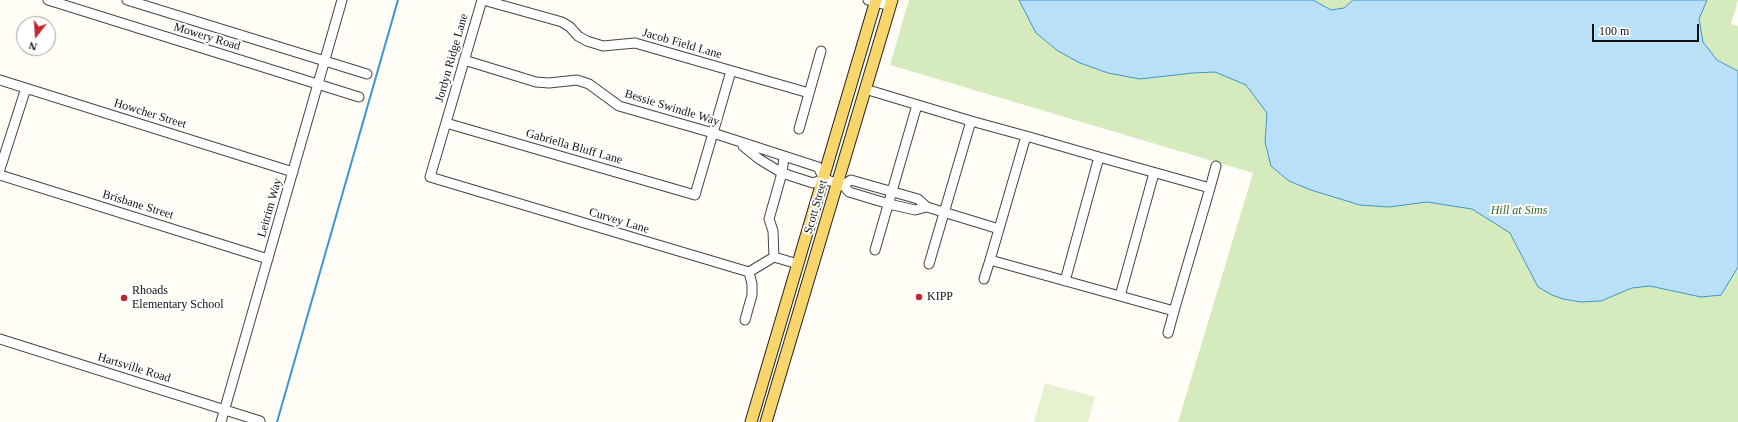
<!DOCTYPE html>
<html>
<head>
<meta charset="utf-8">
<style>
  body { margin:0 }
  #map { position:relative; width:1738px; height:422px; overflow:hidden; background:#fffdf5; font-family:"Times New Roman",serif }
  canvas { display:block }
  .north { position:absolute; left:16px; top:16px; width:40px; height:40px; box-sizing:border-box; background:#fff; border:1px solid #a0a0a0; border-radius:50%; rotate:197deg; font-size:11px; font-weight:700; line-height:16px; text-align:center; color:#111 }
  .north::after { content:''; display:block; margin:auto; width:14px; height:18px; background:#c4262e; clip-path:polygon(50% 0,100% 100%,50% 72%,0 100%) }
  .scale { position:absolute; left:1592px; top:24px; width:107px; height:18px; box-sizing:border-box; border:2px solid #111; border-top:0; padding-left:5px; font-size:12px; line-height:14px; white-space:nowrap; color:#111; -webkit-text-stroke:3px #fff; paint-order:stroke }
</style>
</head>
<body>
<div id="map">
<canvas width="1738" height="422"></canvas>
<div class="north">N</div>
<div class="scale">100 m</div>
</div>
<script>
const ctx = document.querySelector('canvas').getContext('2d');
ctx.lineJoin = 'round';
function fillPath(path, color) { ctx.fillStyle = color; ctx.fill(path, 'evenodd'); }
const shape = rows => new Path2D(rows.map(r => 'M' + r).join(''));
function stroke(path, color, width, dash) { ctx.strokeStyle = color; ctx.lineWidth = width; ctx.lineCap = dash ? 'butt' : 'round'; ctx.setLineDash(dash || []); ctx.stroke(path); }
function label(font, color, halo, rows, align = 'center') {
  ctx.font = font + ' "Times New Roman",serif'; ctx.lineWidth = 4; ctx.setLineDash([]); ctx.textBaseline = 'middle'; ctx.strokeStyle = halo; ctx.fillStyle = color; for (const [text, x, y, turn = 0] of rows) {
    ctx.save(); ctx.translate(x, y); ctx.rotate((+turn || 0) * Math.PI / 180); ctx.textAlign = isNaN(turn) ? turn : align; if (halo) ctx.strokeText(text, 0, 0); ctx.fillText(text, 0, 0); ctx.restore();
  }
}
fillPath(shape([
  [909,0,1738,0,1731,24,1738,26,1738,422,1178,422,1253,173,890,65]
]), '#d5ebbd');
fillPath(shape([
  [1045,383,1095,397,1088,422,1034,422]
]), '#e6f2cf');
const water = shape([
  [1019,0,1313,0,1331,10,1344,8,1353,0,1707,0,1699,19,1703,42,1717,60,1738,71,1738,267,1721,295,1701,297,1650,286,1632,288,1601,301,1581,302,1563,299,1552,295,1538,287,1510,233,1472,209,1427,202,1389,207,1360,205,1311,190,1289,181,1271,166,1265,142,1267,113,1246,85,1215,72,1193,73,1140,79,1108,73,1080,63,1058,51,1036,33,1019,0]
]);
fillPath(water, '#b9e0f7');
stroke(water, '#3f96cf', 1);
stroke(shape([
  [277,422,398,0]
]), '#3f96cf', 2);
const minor = shape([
  [48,0,359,97],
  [127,0,367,74],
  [482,0,430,177,749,272,774,257,798,264],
  [483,0,562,22,570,27,578,36,587,41,603,46,635,43,809,93],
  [868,0,890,6],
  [464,60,536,82,549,83,577,80,589,84,619,106,713,133,818,167,824,179],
  [0,80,293,172],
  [865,89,971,121,1026,136,1099,157,1210,188,1174,311,990,260,1026,136],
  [446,123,695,195,731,71],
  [799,129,821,51],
  [743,146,759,159,782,173,813,183,824,179,843,185,849,192,889,204,915,210,927,207,918,199,872,186,851,180,843,185],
  [0,169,26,88],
  [0,175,268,259],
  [1210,188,1216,166],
  [927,207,999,229],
  [875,250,917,105],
  [774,257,773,231,769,219,782,173,784,157],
  [929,264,971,121],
  [984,279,990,260],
  [1065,281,1099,157],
  [1120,296,1154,173],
  [745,320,752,295,752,284,749,272],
  [1168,333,1174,311],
  [0,339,260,421],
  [221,422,342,0]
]);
const major = shape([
  [751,422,876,0],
  [766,422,892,0]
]);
stroke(minor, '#444', 11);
stroke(major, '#222', 13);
stroke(minor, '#fff', 9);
stroke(major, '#f9d66b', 11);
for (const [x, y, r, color] of [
  [919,297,4,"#c4262e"],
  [124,298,4,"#c4262e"]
]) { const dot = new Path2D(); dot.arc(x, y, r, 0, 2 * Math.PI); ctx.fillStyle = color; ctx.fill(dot); stroke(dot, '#fff', 1.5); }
label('12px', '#111', '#fff', [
  ["Mowery Road",207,37,17],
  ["Jacob Field Lane",682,44,16],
  ["Jordyn Ridge Lane",452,58,-74],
  ["Bessie Swindle Way",672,108,17],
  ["Howcher Street",150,114,17],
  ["Gabriella Bluff Lane",574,147,16],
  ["Brisbane Street",138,205,17],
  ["Scott Street",816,207,-74],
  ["Leitrim Way",270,208,-74],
  ["Curvey Lane",619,221,17],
  ["Hartsville Road",134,368,17]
]);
label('italic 12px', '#2f6b1f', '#fff', [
  ["Hill at Sims",1519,211]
]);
label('12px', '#111', '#fff', [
  ["Rhoads",132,291],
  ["Elementary School",132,305],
  ["KIPP",927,297]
], 'left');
</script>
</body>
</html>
